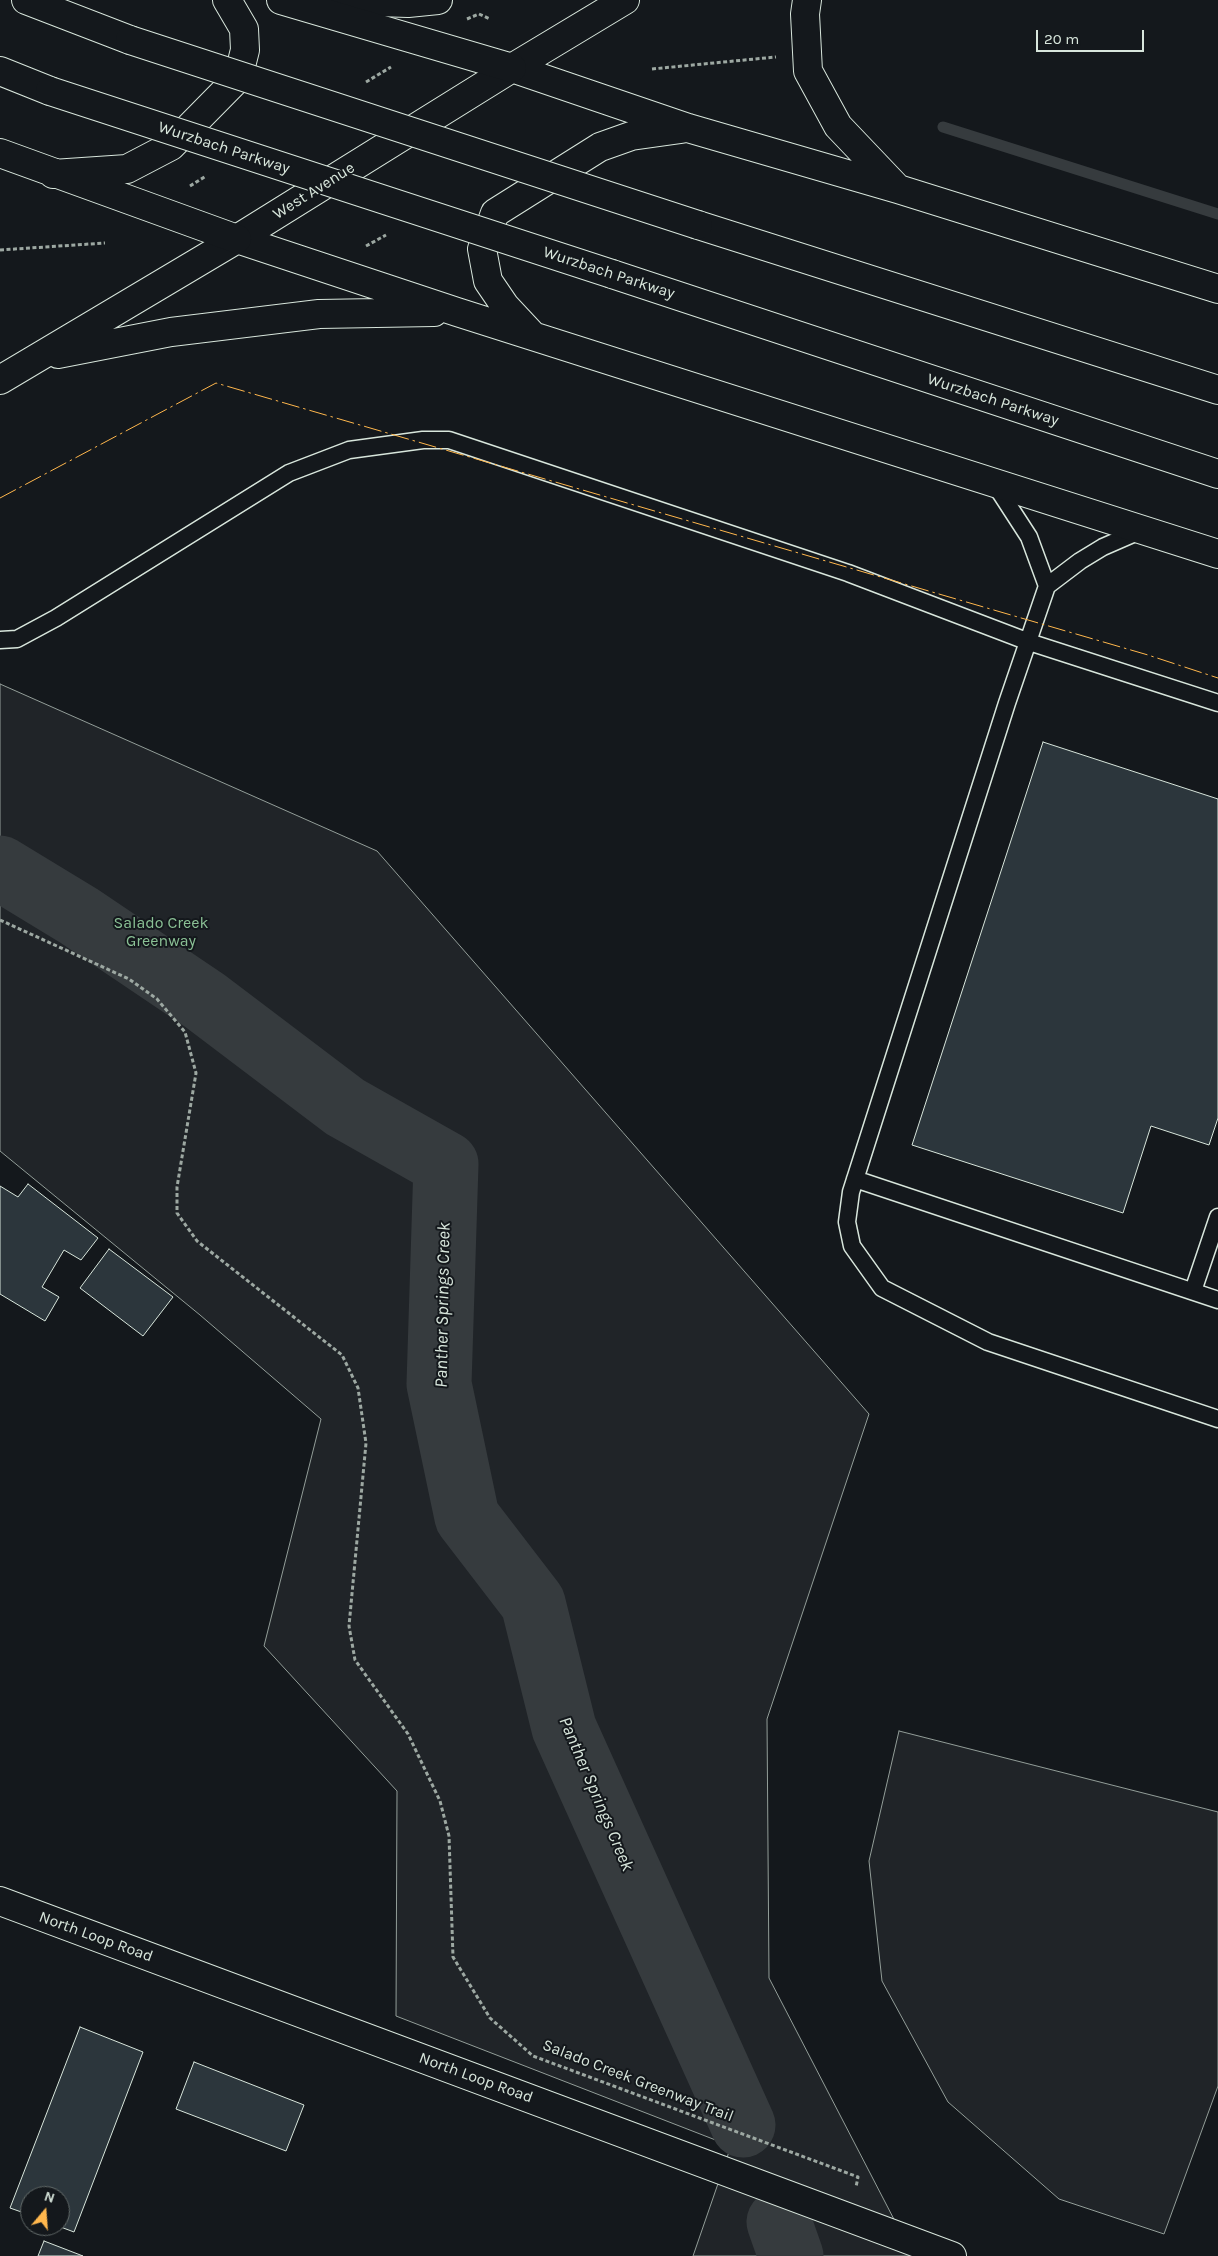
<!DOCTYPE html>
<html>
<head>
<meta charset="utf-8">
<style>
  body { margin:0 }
  #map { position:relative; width:1218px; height:2256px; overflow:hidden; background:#14181c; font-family:Karla,sans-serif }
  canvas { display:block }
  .north { position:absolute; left:20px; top:2186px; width:50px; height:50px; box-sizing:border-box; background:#14181c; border:1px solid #626a69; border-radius:50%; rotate:18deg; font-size:14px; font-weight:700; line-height:20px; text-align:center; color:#d8e6dc }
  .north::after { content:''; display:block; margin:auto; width:18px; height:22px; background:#ffb74d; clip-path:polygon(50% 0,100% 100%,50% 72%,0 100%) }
  .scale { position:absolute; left:1036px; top:30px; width:108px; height:22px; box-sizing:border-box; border:2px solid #d8e6dc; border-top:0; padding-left:6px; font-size:15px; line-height:18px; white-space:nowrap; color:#d8e6dc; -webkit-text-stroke:4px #14181c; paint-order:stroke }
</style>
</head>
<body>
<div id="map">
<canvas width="1218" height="2256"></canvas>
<div class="north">N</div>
<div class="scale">20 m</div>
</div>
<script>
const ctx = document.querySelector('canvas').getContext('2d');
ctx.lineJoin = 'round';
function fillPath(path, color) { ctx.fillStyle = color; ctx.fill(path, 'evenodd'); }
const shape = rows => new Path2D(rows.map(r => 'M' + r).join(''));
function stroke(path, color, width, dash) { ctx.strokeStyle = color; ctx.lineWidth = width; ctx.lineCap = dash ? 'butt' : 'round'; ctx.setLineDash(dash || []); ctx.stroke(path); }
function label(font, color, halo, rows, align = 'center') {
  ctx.font = font + ' Karla,sans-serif'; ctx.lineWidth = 4; ctx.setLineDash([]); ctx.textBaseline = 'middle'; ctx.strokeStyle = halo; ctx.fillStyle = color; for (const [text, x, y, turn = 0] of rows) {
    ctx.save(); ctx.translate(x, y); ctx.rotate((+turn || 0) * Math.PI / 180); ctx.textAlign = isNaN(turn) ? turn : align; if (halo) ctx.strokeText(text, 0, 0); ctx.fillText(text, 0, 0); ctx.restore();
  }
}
const green = shape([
  [0,684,377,851,869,1414,767,1719,769,1978,913,2256,693,2256,731,2146,396,2016,397,1791,264,1646,321,1419,200,1315,0,1151,0,684],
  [899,1731,1218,1812,1218,2086,1164,2234,1059,2199,948,2102,882,1981,869,1861,899,1731]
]);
fillPath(green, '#202428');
stroke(green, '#939e99', 1);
stroke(shape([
  [943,127,1218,214]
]), '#363b3e', 11);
stroke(shape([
  [0,868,79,916,205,1001,345,1107,446,1164,439,1384,467,1517,533,1603,564,1728,743,2125],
  [779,2222,791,2256]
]), '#363b3e', 65);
const building = shape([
  [1043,742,1218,799,1218,1118,1209,1145,1151,1126,1123,1213,912,1145,1043,742],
  [28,1184,98,1238,81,1260,64,1250,42,1287,59,1297,45,1321,0,1294,0,1186,18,1197,28,1184],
  [109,1249,173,1297,143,1336,80,1288,109,1249],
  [80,2027,143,2052,74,2232,58,2226,60,2226,60,2196,30,2196,30,2215,10,2208,80,2027],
  [194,2062,304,2105,286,2151,176,2109,194,2062],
  [44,2241,83,2256,38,2256,44,2241]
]);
fillPath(building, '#2c363c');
stroke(building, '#d8e6dc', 1);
const lane = shape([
  [994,483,1029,537,1047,586],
  [1142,530,1103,547,1080,561,1047,586,1007,703,851,1192,847,1222,852,1246,882,1288,988,1342,1218,1419],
  [0,640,17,639,56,618,289,473,349,450,423,440,449,440,848,573,1029,642,1218,703],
  [855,1179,1218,1300],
  [1193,1291,1218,1217]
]);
const street = shape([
  [0,1901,952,2256]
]);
const secondary = shape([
  [315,0,408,3,438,0],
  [807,0,805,14,808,71,838,126,897,188],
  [512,68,688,128,898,189,1218,289],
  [237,239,457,312,1218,554],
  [533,336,505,306,488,281,482,249,495,213,600,147,631,136,681,129],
  [58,354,171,332,319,314,434,312],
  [0,380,237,239,512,68,625,0]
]);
const highway = shape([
  [26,0,130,40],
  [281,0,512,68],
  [0,71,50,91],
  [0,153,237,239],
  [53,174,127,169,171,146,238,78,245,50,244,29,227,0],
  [698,225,1218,390],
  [612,274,1218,474]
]);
stroke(lane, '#d8e6dc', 19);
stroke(street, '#d8e6dc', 30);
stroke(secondary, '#d8e6dc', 30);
stroke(highway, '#d8e6dc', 30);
stroke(shape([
  [467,19,479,14,490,19],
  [652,69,776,57],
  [366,82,391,67],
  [190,186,206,176],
  [366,246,386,235],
  [0,250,105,243],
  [0,920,129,979,157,999,185,1032,196,1073,177,1187,177,1213,197,1241,342,1355,358,1388,366,1443,349,1626,355,1660,408,1734,440,1801,449,1836,453,1957,490,2018,533,2056,858,2177,856,2187]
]), '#9da8a2', 3, [4, 2.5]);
stroke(lane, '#14181c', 16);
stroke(street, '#14181c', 28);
stroke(secondary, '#14181c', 28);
stroke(highway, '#14181c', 28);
const highwayBridge = shape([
  [130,40,698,225],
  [50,91,612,274]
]);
stroke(highwayBridge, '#d8e6dc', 30, []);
stroke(highwayBridge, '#14181c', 28);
stroke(shape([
  [0,498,216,383,1148,655,1218,678]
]), '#ffb74d', 1, [18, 4, 2.5, 4]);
label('16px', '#d8e6dc', '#14181c', [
  ["Wurzbach Parkway",224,148,18],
  ["West Avenue",314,191,-32],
  ["Wurzbach Parkway",609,273,18],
  ["Wurzbach Parkway",993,400,18],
  ["North Loop Road",96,1937,20],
  ["North Loop Road",476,2078,20],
  ["Salado Creek Greenway Trail",638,2081,21]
]);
label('16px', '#8ac095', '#14181c', [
  ["Salado Creek",161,923],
  ["Greenway",161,941]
]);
label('italic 18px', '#d8e6dc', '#14181c', [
  ["Panther Springs Creek",443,1305,-89],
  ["Panther Springs Creek",596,1794,67]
]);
</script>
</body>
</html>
